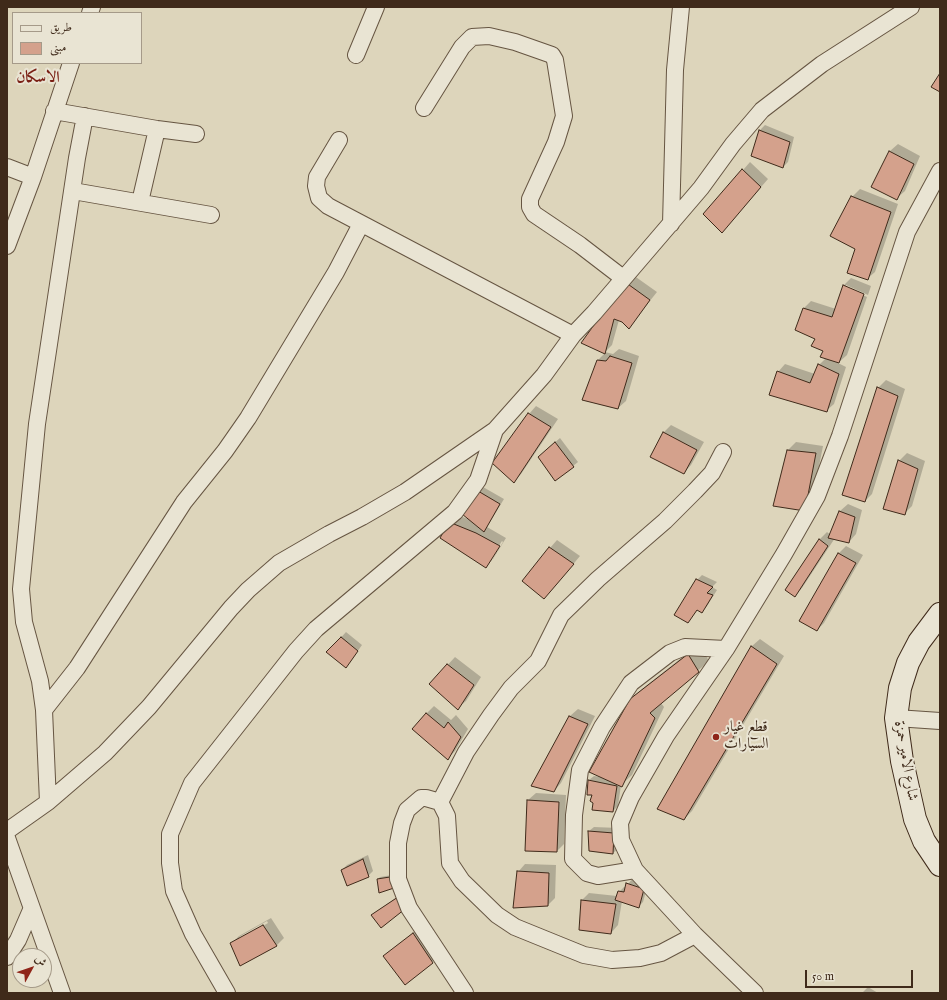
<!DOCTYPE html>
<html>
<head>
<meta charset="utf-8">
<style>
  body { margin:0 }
  #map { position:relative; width:947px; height:1000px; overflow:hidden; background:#ddd5bb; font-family:"IM FELL English",Amiri,serif }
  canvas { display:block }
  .frame { position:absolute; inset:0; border:8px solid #3f2a1a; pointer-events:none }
  .legend { position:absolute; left:12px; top:12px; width:130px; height:52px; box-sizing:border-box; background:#e9e4d3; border:1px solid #a59a89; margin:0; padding:5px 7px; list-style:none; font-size:12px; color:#3f2a1a }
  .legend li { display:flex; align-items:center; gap:8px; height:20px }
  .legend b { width:20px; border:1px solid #a59a89 }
  .north { position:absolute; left:12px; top:948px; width:40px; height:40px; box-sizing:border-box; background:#e9e4d3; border:1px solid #a59a89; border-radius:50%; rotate:50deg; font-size:11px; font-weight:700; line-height:16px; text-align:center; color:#3f2a1a }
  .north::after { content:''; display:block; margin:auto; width:14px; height:18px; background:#8f2418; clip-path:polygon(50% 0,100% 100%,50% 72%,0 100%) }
  .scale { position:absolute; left:805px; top:970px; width:108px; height:18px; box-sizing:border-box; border:2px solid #3f2a1a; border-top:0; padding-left:5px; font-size:12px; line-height:14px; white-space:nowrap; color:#3f2a1a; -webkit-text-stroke:3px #e9e4d3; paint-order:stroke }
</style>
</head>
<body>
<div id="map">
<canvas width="947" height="1000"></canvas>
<div class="frame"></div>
<ul class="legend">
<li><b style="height:5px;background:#e9e4d3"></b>طريق</li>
<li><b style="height:11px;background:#d4a18c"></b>مبنى</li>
</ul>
<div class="north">ش</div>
<div class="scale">50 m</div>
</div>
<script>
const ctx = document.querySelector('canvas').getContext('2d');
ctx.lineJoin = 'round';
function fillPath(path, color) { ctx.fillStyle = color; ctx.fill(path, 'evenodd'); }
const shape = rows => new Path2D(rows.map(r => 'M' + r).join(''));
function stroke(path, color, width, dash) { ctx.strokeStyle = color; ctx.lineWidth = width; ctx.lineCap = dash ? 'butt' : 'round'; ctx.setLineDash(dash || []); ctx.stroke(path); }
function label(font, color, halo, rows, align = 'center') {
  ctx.font = font + ' "IM FELL English",Amiri,serif'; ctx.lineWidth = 4; ctx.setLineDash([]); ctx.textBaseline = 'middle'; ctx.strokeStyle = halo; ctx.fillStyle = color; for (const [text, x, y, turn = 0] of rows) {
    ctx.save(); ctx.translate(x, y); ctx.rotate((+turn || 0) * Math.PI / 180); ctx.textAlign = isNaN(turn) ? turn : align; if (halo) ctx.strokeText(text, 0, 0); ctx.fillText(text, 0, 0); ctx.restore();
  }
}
fillPath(shape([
  [765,125,794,137,788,162,783,167,752,155,760,130],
  [898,144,920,156,905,191,897,198,873,186,890,151],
  [750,162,768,179,729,224,705,214],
  [860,189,898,204,875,272,867,279,856,248,852,197],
  [633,275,657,292,629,327,619,320,612,345,605,352,613,354,619,349,639,356,626,401,618,408,598,360,605,353,583,342],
  [851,278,871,286,868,295,846,285,846,287,867,297,847,355,838,363,846,367,834,404,826,411,778,372,785,364,815,374,819,365,826,358,825,350,817,339,804,308,811,301,836,309,844,285],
  [886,380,905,389,872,494,865,501,878,388],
  [536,406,558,419,521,474,514,481,529,414],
  [671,425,704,442,691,465,684,473,651,456,664,432],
  [560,438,578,462,573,466,544,452],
  [796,442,823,446,812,502,774,505,788,450],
  [907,453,925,461,912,506,904,514,899,461],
  [483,487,504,499,487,527,506,538,493,559,485,567,442,538,458,515,470,520,479,492],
  [502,541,503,542,492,560,490,560],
  [848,504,862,510,856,534,849,542,835,538,802,588,795,596,819,540,827,532,831,535,840,511],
  [557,540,580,556,552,590,550,548],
  [846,546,863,555,824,623,817,630,801,620,839,553],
  [702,575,717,582,712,587,717,590,707,606,702,611,698,609,688,622,697,580],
  [346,632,362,645,350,662,328,652],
  [760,639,784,656,692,811,684,819,658,809,752,646],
  [699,644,709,661,661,703,664,707,632,775,621,785,618,806,613,811,594,802,589,780,594,776,602,777,631,699,642,689],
  [455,657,481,677,466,701,458,708,430,684],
  [434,706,451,720,456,715,468,729,455,751,448,758,426,714],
  [578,709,595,716,561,783,554,791,570,716],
  [536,793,566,795,564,844,557,851,528,800],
  [594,827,619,828,618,849,613,853,589,831],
  [368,855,373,871,368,876,342,870,347,865],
  [525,864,556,865,555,898,548,905,518,872],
  [392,875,396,885,378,879,380,877],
  [632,879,648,884,643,902,638,907,622,901,618,925,611,933,582,900,589,893,617,896,619,892,624,887,626,887],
  [403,893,409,903,372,915,377,911],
  [271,918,284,938,276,946,232,943,239,936],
  [267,921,268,923,239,940,239,937],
  [421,926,440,955,432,962,385,956],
  [868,987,878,993,862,993]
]), '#0003');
const building = shape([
  [940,73,940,92,931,87,940,73],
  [759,130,790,142,783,168,751,156,759,130],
  [889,151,914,164,897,200,871,187,889,151],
  [742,169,761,187,722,233,703,214,742,169],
  [851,196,891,212,868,280,847,273,855,249,830,236,851,196],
  [625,282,650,300,629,329,622,322,614,319,605,354,581,343,625,282],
  [843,285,864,294,839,363,820,357,823,351,811,346,815,339,795,330,803,308,832,317,843,285],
  [610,356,632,363,618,409,582,400,597,360,606,361,610,356],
  [818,364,839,374,827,412,769,395,777,371,810,383,818,364],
  [877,387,898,396,865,502,842,495,877,387],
  [528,413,551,427,514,483,492,463,528,413],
  [663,432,697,450,684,474,650,457,663,432],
  [555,442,574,467,555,481,538,457,555,442],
  [787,450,816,453,805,511,773,506,787,450],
  [898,460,918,469,905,515,883,509,898,460],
  [478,491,500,504,484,532,462,514,478,491],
  [839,511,855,517,849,543,828,538,839,511],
  [449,522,476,533,500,546,486,568,440,538,449,522],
  [819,539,828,546,795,597,785,590,819,539],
  [549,547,574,564,544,599,522,581,549,547],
  [838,553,856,563,817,631,799,621,838,553],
  [696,579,713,587,707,593,713,595,702,613,697,610,688,623,674,615,696,579],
  [341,637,358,651,346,668,326,652,341,637],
  [751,646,777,664,684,820,657,809,751,646],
  [688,654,699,672,650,713,655,718,622,787,589,772,630,699,688,654],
  [447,664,474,685,458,710,429,684,447,664],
  [426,713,444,728,448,722,461,737,448,760,412,729,426,713],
  [569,716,588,724,554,792,531,786,569,716],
  [588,780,617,786,613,812,592,810,593,803,590,801,592,795,587,795,588,780],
  [527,800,559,802,557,852,525,851,527,800],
  [588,831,614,833,613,854,589,851,588,831],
  [363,859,369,877,347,886,341,870,363,859],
  [517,871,549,873,548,906,513,908,517,871],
  [390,877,394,888,379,893,377,879,390,877],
  [626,883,644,889,639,908,615,900,618,891,624,892,626,883],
  [398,897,405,909,381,928,371,915,398,897],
  [581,900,616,904,611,934,579,930,581,900],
  [263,925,277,946,240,966,230,943,263,925],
  [413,933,433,963,405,985,383,956,413,933]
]);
fillPath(building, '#d4a18c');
stroke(building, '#3f2a1a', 1);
const minor = shape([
  [90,13,92,7],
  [356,55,376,7],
  [424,108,462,47,472,37,489,36,515,42,552,55,555,60,564,116,556,142,530,199,530,207,534,214,580,245,623,278],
  [54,111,157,129,196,134],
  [339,140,317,177,316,186,319,198,328,206,573,335],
  [7,167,33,177],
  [73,191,211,215],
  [140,202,157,129],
  [671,224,675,70,681,7],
  [7,246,33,177,71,63],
  [44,710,77,668,184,502,225,451,248,418,336,272,361,224],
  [896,718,940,721],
  [48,802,44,710,40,681,24,622,21,589,37,424,77,158,85,116],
  [440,802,466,752,491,715,511,688,538,661,561,615,598,579,665,521,695,491,712,473,723,452],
  [7,831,48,802,105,753,149,707,231,608,248,590,279,563,329,534,362,517,405,492,495,430,544,375,573,335,594,313,701,188,733,144,762,110,822,64,911,7],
  [7,838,62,993],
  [635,870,598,876,587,873,573,859,574,815,580,770,602,727,631,683,670,653,685,647,726,649],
  [7,957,18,940,31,910],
  [227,993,193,934,174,891,170,863,170,834,192,783,296,651,316,629,455,512,478,480,495,430],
  [465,993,409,908,398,879,398,843,402,823,407,810,421,798,426,798,440,802,447,816,450,863,462,881,497,915,515,927,584,955,612,960,640,958,661,953,695,935],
  [755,993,695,935,635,870,621,840,620,823,631,797,666,736,726,649,784,554,817,496,840,436,907,232,940,171]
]);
const secondary = shape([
  [940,614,919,642,908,663,900,688,896,718,902,761,915,819,924,841,940,865]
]);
stroke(minor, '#665542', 18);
stroke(secondary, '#3f2a1a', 24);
stroke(minor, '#e9e4d3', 16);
stroke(secondary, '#e9e4d3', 22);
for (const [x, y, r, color] of [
  [716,737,4,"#8f2418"]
]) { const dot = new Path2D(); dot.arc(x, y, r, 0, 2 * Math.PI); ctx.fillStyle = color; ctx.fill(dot); stroke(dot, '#e9e4d3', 1.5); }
label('15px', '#3f2a1a', '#e9e4d3', [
  ["قطع غيار",724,728],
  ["السيارات",724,745]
], 'left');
label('15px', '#3f2a1a', '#e9e4d3', [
  ["شارع الامير حمزة",905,761,80]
]);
label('bold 16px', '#7a1f14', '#e9e4d3', [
  ["الاسكان",38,79]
]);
</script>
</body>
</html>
